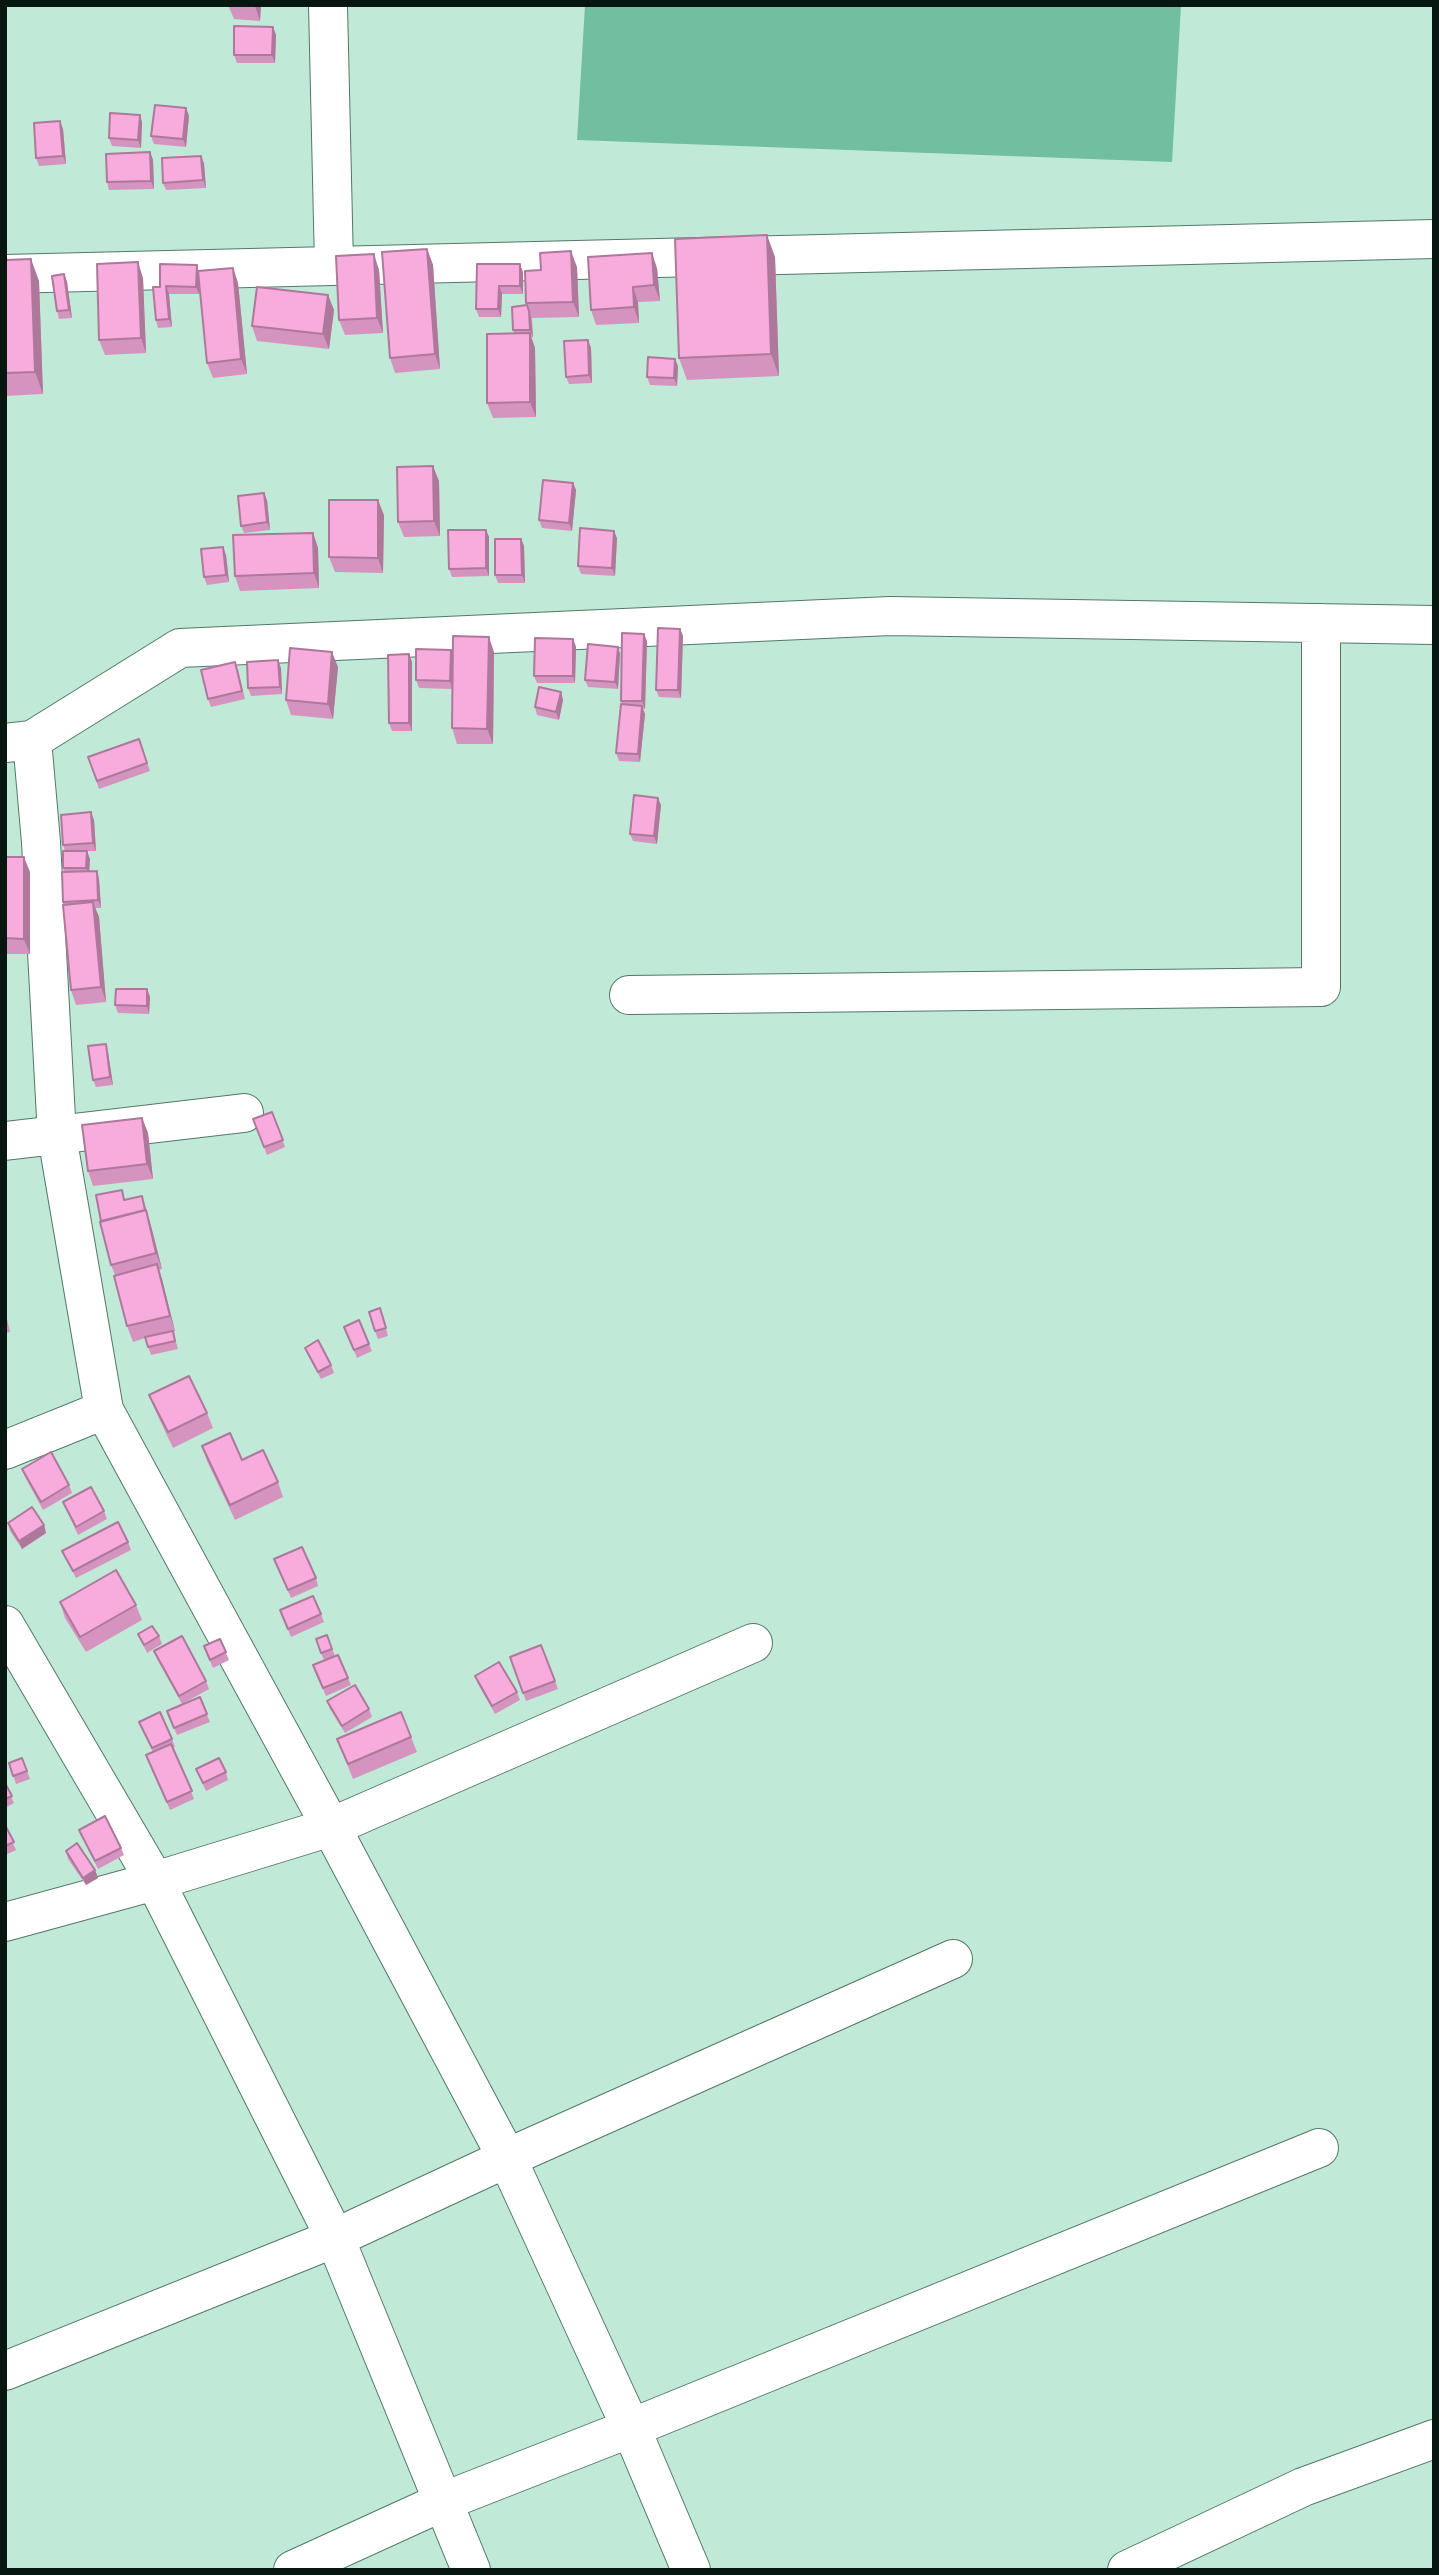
<!DOCTYPE html>
<html>
<head>
<meta charset="utf-8">
<style>
  body { margin:0 }
  #map { position:relative; width:1439px; height:2575px; overflow:hidden; background:#c1e9d7; font-family:"Nunito Sans",sans-serif }
  canvas { display:block }
  .frame { position:absolute; inset:0; border:7px solid #071610; pointer-events:none }
</style>
</head>
<body>
<div id="map">
<canvas width="1439" height="2575"></canvas>
<div class="frame"></div>
</div>
<script>
const ctx = document.querySelector('canvas').getContext('2d');
ctx.lineJoin = 'round';
function fillPath(path, color) { ctx.fillStyle = color; ctx.fill(path, 'evenodd'); }
const shape = rows => new Path2D(rows.map(r => 'M' + r).join(''));
function stroke(path, color, width, dash) { ctx.strokeStyle = color; ctx.lineWidth = width; ctx.lineCap = dash ? 'butt' : 'round'; ctx.setLineDash(dash || []); ctx.stroke(path); }
fillPath(shape([
  [585,5,1181,5,1172,162,577,140]
]), '#72bea0');
const minor = shape([
  [328,5,334,265],
  [5,274,1434,239],
  [5,743,32,740,180,648,890,616,1434,625],
  [629,995,1321,987,1321,623],
  [5,1141,244,1113],
  [5,1450,104,1410],
  [5,1625,155,1881,335,2238,471,2570],
  [5,1922,155,1881,331,1827,104,1410,57,1136,41,842,32,740],
  [5,2371,335,2238,507,2158,953,1959],
  [293,2570,442,2502,631,2428,1319,2148],
  [691,2570,631,2428,507,2158,331,1827,753,1643],
  [1127,2570,1303,2487,1434,2439]
]);
stroke(minor, '#537869', 40);
stroke(minor, '#fff', 38);
fillPath(shape([
  [228,5,261,5,260,21,234,19],
  [273,27,276,35,275,63,237,63,234,55],
  [186,108,189,116,186,147,154,144,151,136],
  [142,122,141,148,112,146,109,138],
  [63,129,66,164,39,166,36,158],
  [150,152,153,160,154,189,109,190,107,182],
  [201,156,204,164,206,188,166,190,163,183],
  [427,249,433,265,440,369,395,373,390,358],
  [775,257,779,376,687,380,679,358],
  [5,260,39,281,43,394,5,396],
  [477,264,523,272,523,294,502,294,501,317,479,317,476,309],
  [577,267,579,317,532,318,533,337,531,337,535,348,536,417,493,418,487,403,514,333,513,330,527,305,526,303],
  [233,268,238,283,247,374,213,378,207,363,199,284,199,294,169,294,172,327,158,328,156,320,160,287,199,271],
  [657,268,660,301,638,302,639,323,596,325,591,310],
  [379,270,383,333,345,335,339,320],
  [64,274,67,282,72,318,59,319,57,311],
  [143,278,146,353,105,355,99,340],
  [328,295,334,310,329,349,257,341,252,326],
  [588,340,591,348,592,383,569,384,566,377],
  [678,366,677,386,650,385,647,377],
  [439,481,440,536,404,537,398,522],
  [573,483,576,490,572,531,542,528,539,520],
  [267,500,270,530,244,533,241,526],
  [384,515,383,573,335,572,329,557],
  [486,530,489,537,489,576,452,577,449,569],
  [313,533,318,548,319,588,240,591,235,576],
  [617,538,615,576,581,574,578,566],
  [521,539,524,546,525,583,498,583,495,575],
  [226,555,229,582,207,585,204,577],
  [680,629,683,636,681,698,659,697,656,690],
  [573,639,576,647,575,683,537,683,534,676],
  [647,641,645,709,643,709,645,714,640,762,619,761,616,753,622,704,621,701],
  [618,647,620,654,618,689,588,687,585,680],
  [451,650,453,655,494,652,493,744,457,744,452,728,452,689,419,688,416,680],
  [409,654,412,662,412,731,392,731,389,723],
  [338,667,333,719,291,715,286,700],
  [281,668,282,694,251,696,248,688],
  [238,669,245,699,211,707,208,699],
  [561,692,563,700,559,720,537,715,535,707],
  [139,739,150,771,99,789,88,757],
  [661,805,657,844,633,841,630,834],
  [94,820,96,851,86,851,90,859,89,871,97,871,99,879,101,908,95,908,99,917,106,1002,76,1005,71,990,65,905,63,902,65,872,63,868,65,851,63,845],
  [5,857,30,872,30,954,5,954],
  [147,989,150,997,149,1014,118,1013,115,1005],
  [106,1044,108,1052,113,1085,96,1087,93,1080],
  [272,1112,285,1147,267,1155,253,1119],
  [142,1118,148,1133,153,1179,93,1186,88,1171],
  [142,1196,151,1226,162,1269,158,1270,175,1331,173,1332,178,1349,151,1355,145,1338,133,1342,127,1326,115,1275,111,1265,101,1221,125,1200],
  [380,1308,388,1336,378,1339,375,1331],
  [5,1310,10,1332,5,1333],
  [344,1327,369,1344,372,1351,357,1358],
  [305,1348,331,1365,334,1373,321,1379,308,1355],
  [149,1395,207,1413,213,1428,173,1448,155,1410],
  [202,1446,242,1460,278,1482,283,1497,235,1520,207,1461],
  [22,1469,69,1485,72,1493,43,1510,25,1477],
  [63,1502,104,1511,107,1519,78,1535],
  [8,1523,44,1525,46,1533,22,1549,10,1531],
  [128,1542,131,1550,76,1578,62,1551],
  [274,1559,316,1578,318,1586,291,1598],
  [60,1602,136,1605,142,1620,86,1652,65,1618],
  [280,1610,321,1614,324,1622,291,1637],
  [138,1634,159,1636,162,1644,147,1653],
  [327,1635,335,1656,348,1678,351,1685,326,1696,313,1665,324,1660,321,1653],
  [220,1639,229,1660,213,1668,204,1646],
  [541,1645,558,1689,526,1701,510,1657],
  [154,1651,206,1681,209,1689,182,1704,157,1659],
  [475,1676,517,1692,520,1700,495,1714,478,1684],
  [200,1697,210,1722,177,1735,167,1711],
  [327,1701,369,1709,372,1717,345,1733,330,1709],
  [139,1722,172,1739,175,1747,173,1748,194,1799,170,1810,146,1755,153,1752],
  [411,1737,417,1752,353,1779,337,1739],
  [22,1758,30,1779,16,1784,9,1763],
  [196,1769,226,1772,228,1780,206,1791],
  [5,1783,14,1803,5,1808],
  [5,1825,16,1850,5,1855],
  [79,1830,121,1848,124,1855,98,1869],
  [66,1851,95,1870,98,1878,86,1885,68,1859]
]), '#d594bf');
fillPath(shape([
  [261,5,260,21,255,6],
  [273,27,276,35,275,63,272,55],
  [186,108,189,116,186,147,183,139],
  [140,115,142,122,141,148,138,140],
  [60,121,63,129,66,164,63,156],
  [150,152,153,160,154,189,151,181],
  [201,156,204,164,206,188,203,180],
  [767,235,775,257,779,376,771,354],
  [427,249,433,265,440,369,435,354],
  [571,251,577,267,579,317,573,302],
  [652,253,657,268,660,301,654,285],
  [374,254,379,270,383,333,377,318],
  [31,259,39,281,43,394,35,372],
  [138,262,143,278,146,353,141,338],
  [520,264,523,272,523,294,520,286],
  [197,265,199,273,199,294,196,287],
  [233,268,238,283,247,374,241,359],
  [64,274,67,282,72,318,69,310],
  [166,286,169,294,172,327,169,319],
  [499,286,502,294,501,317,498,309],
  [633,287,638,302,639,323,634,307],
  [328,295,334,310,329,349,323,334],
  [529,311,531,318,533,337,530,330],
  [530,333,535,348,536,417,530,402],
  [588,340,591,348,592,383,589,375],
  [675,359,678,366,677,386,674,378],
  [433,466,439,481,440,536,434,521],
  [573,483,576,490,572,531,569,523],
  [264,493,267,500,270,530,267,522],
  [378,500,384,515,383,573,378,558],
  [486,530,489,537,489,576,486,568],
  [614,531,617,538,615,576,612,568],
  [313,533,318,548,319,588,314,573],
  [521,539,524,546,525,583,522,575],
  [223,547,226,555,229,582,226,575],
  [680,629,683,636,681,698,678,690],
  [644,634,647,641,645,709,642,701],
  [489,637,494,652,493,744,487,729],
  [573,639,576,647,575,683,573,676],
  [618,647,620,654,618,689,615,682],
  [451,650,453,657,453,689,450,681],
  [332,652,338,667,333,719,328,704],
  [409,654,412,662,412,731,409,723],
  [278,660,281,668,282,694,280,687],
  [561,692,563,700,559,720,556,712],
  [642,706,645,714,640,762,638,754],
  [658,798,661,805,657,844,654,836],
  [91,812,94,820,96,851,93,843],
  [87,851,90,859,89,876,86,868],
  [24,857,30,872,30,954,24,939],
  [97,871,99,879,101,908,98,900],
  [93,902,99,917,106,1002,101,987],
  [147,989,150,997,149,1014,147,1006],
  [106,1044,108,1052,113,1085,110,1077],
  [142,1118,148,1133,153,1179,147,1164],
  [142,1196,151,1226,162,1269,156,1253],
  [157,1264,162,1279,175,1331,170,1316],
  [44,1525,46,1533,22,1549,19,1541],
  [95,1870,98,1878,86,1885,83,1878]
]), '#ae789b');
const building = shape([
  [234,26,273,27,272,55,234,55,234,26],
  [155,105,186,108,183,139,151,136,155,105],
  [110,113,140,115,138,140,109,138,110,113],
  [60,121,63,156,36,158,34,123,60,121],
  [150,152,151,181,107,182,106,154,150,152],
  [201,156,203,180,163,183,162,158,201,156],
  [767,235,771,354,679,358,675,239,767,235],
  [427,249,435,354,390,358,382,252,427,249],
  [571,251,573,302,526,303,525,271,541,270,540,253,571,251],
  [652,253,654,285,633,287,634,307,591,310,588,257,652,253],
  [374,254,377,318,339,320,336,256,374,254],
  [31,259,35,372,5,373,5,260,31,259],
  [138,262,141,338,99,340,97,264,138,262],
  [160,264,197,265,196,287,166,286,169,319,156,320,153,287,160,287,160,264],
  [477,264,520,264,520,286,499,286,498,309,476,309,477,264],
  [233,268,241,359,207,363,198,271,233,268],
  [64,274,69,310,57,311,52,276,64,274],
  [257,287,328,295,323,334,252,326,257,287],
  [527,305,529,311,530,330,513,330,512,307,527,305],
  [530,333,530,402,487,403,487,334,530,333],
  [588,340,589,375,566,377,564,341,588,340],
  [648,357,675,359,674,378,647,377,648,357],
  [433,466,434,521,398,522,397,467,433,466],
  [543,480,573,483,569,523,539,520,543,480],
  [264,493,267,522,241,526,238,496,264,493],
  [329,500,378,500,378,558,329,557,329,500],
  [580,528,614,531,612,568,578,566,580,528],
  [448,530,486,530,486,568,449,569,448,530],
  [313,533,314,573,235,576,233,535,313,533],
  [495,539,521,539,522,575,495,575,495,539],
  [223,547,226,575,204,577,201,549,223,547],
  [658,628,680,629,678,690,656,690,658,628],
  [622,633,644,634,642,701,621,701,622,633],
  [453,636,489,637,487,729,452,728,453,636],
  [535,638,573,639,573,676,534,676,535,638],
  [588,644,618,647,615,682,585,680,588,644],
  [290,648,332,652,328,704,286,700,290,648],
  [416,649,451,650,450,681,416,680,416,649],
  [409,654,409,723,389,723,388,655,409,654],
  [278,660,280,687,248,688,247,662,278,660],
  [235,662,242,691,208,699,201,670,235,662],
  [539,687,561,692,556,712,535,707,539,687],
  [621,704,642,706,638,754,616,753,621,704],
  [139,739,147,763,97,781,88,757,139,739],
  [634,795,658,798,654,836,630,834,634,795],
  [91,812,93,843,63,845,61,815,91,812],
  [63,851,87,851,86,868,63,868,63,851],
  [5,857,24,857,24,939,5,938,5,857],
  [97,871,98,900,63,902,62,872,97,871],
  [93,902,101,987,71,990,63,905,93,902],
  [116,989,147,989,147,1006,115,1005,116,989],
  [106,1044,110,1077,93,1080,88,1046,106,1044],
  [272,1112,283,1140,264,1147,253,1119,272,1112],
  [142,1118,147,1164,88,1171,82,1125,142,1118],
  [122,1190,124,1200,142,1196,145,1210,101,1221,96,1195,122,1190],
  [146,1210,156,1253,111,1265,100,1222,146,1210],
  [157,1264,170,1316,127,1326,114,1276,157,1264],
  [380,1308,386,1328,375,1331,369,1312,380,1308],
  [359,1320,369,1344,354,1350,344,1327,359,1320],
  [173,1331,175,1341,148,1347,145,1337,173,1331],
  [318,1340,331,1365,318,1372,305,1348,318,1340],
  [189,1376,207,1413,168,1432,149,1395,189,1376],
  [230,1433,242,1460,263,1450,278,1482,230,1505,202,1446,230,1433],
  [51,1452,69,1485,41,1502,22,1469,51,1452],
  [91,1487,104,1511,76,1527,63,1502,91,1487],
  [32,1507,44,1525,19,1541,8,1523,32,1507],
  [118,1522,128,1542,73,1571,62,1551,118,1522],
  [302,1547,316,1578,288,1590,274,1559,302,1547],
  [116,1570,136,1605,80,1637,60,1602,116,1570],
  [313,1596,321,1614,288,1629,280,1610,313,1596],
  [152,1626,159,1636,144,1645,138,1634,152,1626],
  [327,1635,332,1649,321,1653,316,1639,327,1635],
  [182,1636,206,1681,179,1696,154,1651,182,1636],
  [220,1639,226,1652,210,1660,204,1646,220,1639],
  [541,1645,555,1681,523,1693,510,1657,541,1645],
  [338,1655,348,1678,323,1688,313,1665,338,1655],
  [499,1662,517,1692,492,1706,475,1676,499,1662],
  [355,1685,369,1709,342,1726,327,1701,355,1685],
  [200,1697,207,1714,174,1728,167,1711,200,1697],
  [160,1712,172,1739,152,1748,139,1722,160,1712],
  [401,1712,411,1737,348,1764,337,1739,401,1712],
  [171,1744,192,1791,167,1802,146,1755,171,1744],
  [22,1758,27,1771,13,1776,9,1763,22,1758],
  [219,1758,226,1772,203,1783,196,1769,219,1758],
  [5,1783,12,1796,5,1799,5,1783],
  [105,1816,121,1848,95,1861,79,1830,105,1816],
  [5,1825,14,1842,5,1846,5,1825],
  [77,1843,95,1870,83,1878,66,1851,77,1843]
]);
fillPath(building, '#f8acde');
stroke(building, '#ae789b', 2);
</script>
</body>
</html>
